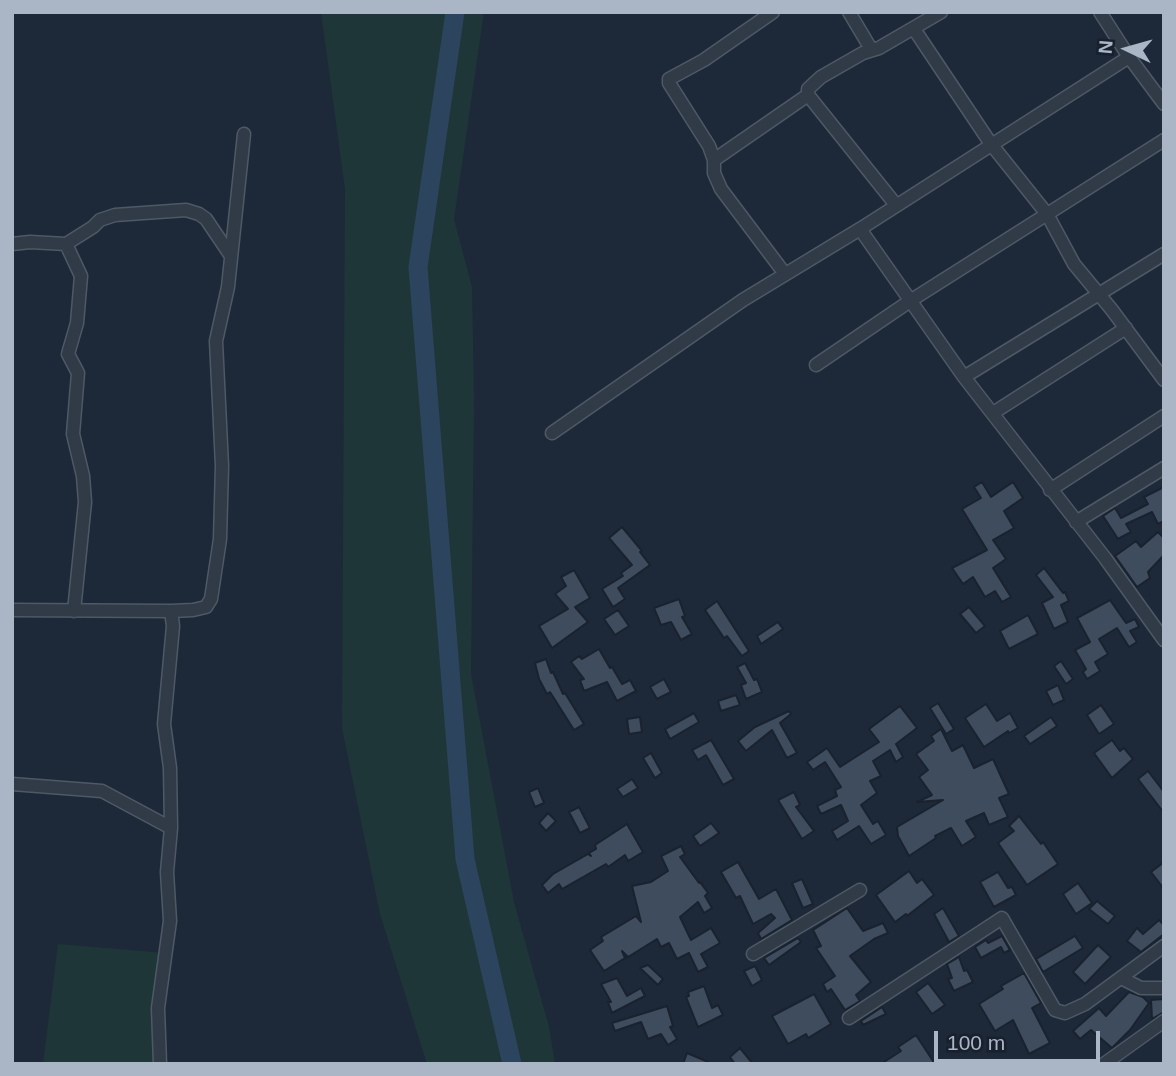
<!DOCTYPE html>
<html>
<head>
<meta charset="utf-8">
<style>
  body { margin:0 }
  #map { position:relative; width:1176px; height:1076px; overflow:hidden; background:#1d2938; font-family:Arial,sans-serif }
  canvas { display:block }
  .frame { position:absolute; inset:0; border:14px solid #aab6c6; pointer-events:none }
  .north { position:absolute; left:1092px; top:14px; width:70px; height:70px; -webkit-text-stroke:5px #17202c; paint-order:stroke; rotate:275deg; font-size:19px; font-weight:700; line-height:28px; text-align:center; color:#aab6c6 }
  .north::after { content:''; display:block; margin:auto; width:24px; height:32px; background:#aab6c6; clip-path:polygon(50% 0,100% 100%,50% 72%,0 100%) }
  .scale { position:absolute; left:934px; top:1031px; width:166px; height:32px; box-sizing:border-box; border:4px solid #aab6c6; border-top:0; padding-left:9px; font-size:21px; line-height:24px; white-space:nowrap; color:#aab6c6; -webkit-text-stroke:5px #17202c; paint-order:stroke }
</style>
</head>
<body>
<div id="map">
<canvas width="1176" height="1076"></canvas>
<div class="frame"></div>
<div class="north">N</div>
<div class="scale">100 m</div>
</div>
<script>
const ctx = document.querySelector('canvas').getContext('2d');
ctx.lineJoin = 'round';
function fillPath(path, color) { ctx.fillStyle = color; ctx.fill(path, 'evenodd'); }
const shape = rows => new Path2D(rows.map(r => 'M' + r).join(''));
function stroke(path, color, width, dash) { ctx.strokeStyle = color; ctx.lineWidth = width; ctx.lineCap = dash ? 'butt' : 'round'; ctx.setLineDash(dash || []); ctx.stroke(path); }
fillPath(shape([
  [321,12,484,12,454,219,472,287,474,399,471,674,514,902,549,1027,555,1064,427,1064,380,914,342,728,345,189],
  [58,944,165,953,161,1064,43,1064]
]), '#1f3639');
stroke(shape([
  [455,12,418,267,465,859,512,1064]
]), '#2d445f', 19);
const building = shape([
  [982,482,991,497,1013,482,1023,498,1004,511,1014,528,993,540,1006,559,993,568,1011,597,1002,602,995,591,985,597,973,577,963,584,952,568,987,550,962,509,981,498,974,487,982,482],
  [1164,487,1164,521,1158,524,1152,512,1126,524,1131,532,1118,539,1103,516,1115,508,1121,518,1148,504,1144,497,1164,487],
  [622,527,642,551,640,552,650,565,618,588,625,599,613,607,602,589,623,576,621,573,632,565,609,538,622,527],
  [1158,532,1164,538,1164,555,1148,572,1150,578,1137,587,1115,556,1136,541,1141,547,1158,532],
  [1044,568,1063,593,1065,592,1069,601,1061,605,1068,622,1054,629,1042,603,1053,597,1036,575,1044,568],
  [574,570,590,598,575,607,588,622,552,648,539,626,568,609,555,594,566,586,561,577,574,570],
  [679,599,685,616,682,617,692,634,681,640,671,622,661,625,654,608,679,599],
  [1110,600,1126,623,1135,619,1139,627,1130,631,1137,642,1129,647,1117,628,1099,639,1108,654,1095,662,1100,671,1087,679,1083,672,1086,669,1075,650,1090,642,1077,618,1110,600],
  [717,601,749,651,742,656,727,636,724,638,705,610,717,601],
  [969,607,985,626,976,633,960,614,969,607],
  [618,610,629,626,615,635,604,619,618,610],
  [1028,615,1038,634,1009,649,1000,631,1028,615],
  [778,622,783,629,761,644,757,636,778,622],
  [599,649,610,668,612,667,622,684,630,680,636,691,617,701,607,682,584,691,580,680,584,679,571,662,579,656,582,659,599,649],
  [546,659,551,673,553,672,563,694,565,693,584,724,574,730,550,692,547,694,539,679,535,663,546,659],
  [1061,661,1073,679,1066,684,1054,666,1061,661],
  [745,663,754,680,757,679,762,692,746,699,741,685,746,683,737,667,745,663],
  [664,679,671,692,657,699,650,687,664,679],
  [1058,685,1064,700,1053,705,1046,691,1058,685],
  [736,695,740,705,721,711,718,701,736,695],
  [938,703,954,729,946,734,930,708,938,703],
  [986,704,997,721,1010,713,1018,728,1009,733,1008,731,984,747,965,718,986,704],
  [1101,705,1114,724,1099,734,1087,715,1101,705],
  [900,706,917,728,896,744,903,757,896,762,890,750,873,761,881,776,870,781,877,793,861,805,873,824,878,821,886,835,871,844,859,826,837,840,832,831,848,821,841,805,821,814,817,806,837,796,835,790,841,787,825,762,813,770,807,762,827,748,840,767,879,742,869,729,900,706],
  [789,711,791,714,780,723,797,753,787,758,772,730,746,751,738,741,755,727,789,711],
  [694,713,699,722,670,739,665,729,694,713],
  [640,717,642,732,629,734,627,719,640,717],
  [1051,717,1057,726,1030,744,1024,736,1051,717],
  [941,729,952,751,963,745,974,768,993,759,1009,794,999,798,1008,817,989,825,984,813,966,821,976,837,962,846,951,828,935,836,936,838,909,856,898,836,897,827,943,800,917,802,932,795,919,777,928,770,916,754,934,741,931,736,941,729],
  [711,740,734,779,723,785,706,755,698,760,692,750,711,740],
  [1112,740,1120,751,1124,748,1133,759,1112,778,1094,753,1112,740],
  [651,753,662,773,655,778,643,758,651,753],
  [1148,771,1164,792,1164,813,1138,779,1148,771],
  [632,779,638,788,623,797,617,789,632,779],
  [538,788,544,803,535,807,529,792,538,788],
  [794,792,800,805,796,807,814,831,802,839,778,800,794,792],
  [579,807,590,828,580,833,569,812,579,807],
  [548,813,556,821,546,831,539,823,548,813],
  [1019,816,1041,844,1043,842,1058,864,1027,885,998,843,1014,831,1009,826,1019,816],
  [711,823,719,833,700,846,693,836,711,823],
  [627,824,643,852,628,861,625,855,608,867,606,864,562,889,559,884,548,893,542,885,553,874,588,854,591,856,589,853,596,849,595,845,627,824],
  [681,846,685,854,680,857,699,883,700,882,708,893,705,896,712,908,704,913,698,902,680,917,691,940,711,928,720,943,701,954,708,967,698,972,689,953,677,959,669,943,661,947,657,939,628,957,622,951,625,958,604,971,590,950,603,941,601,937,636,916,641,922,632,886,651,882,668,871,661,856,681,846],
  [738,862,759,899,776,889,792,920,761,939,758,933,775,918,771,914,753,924,740,896,736,898,721,872,738,862],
  [1164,862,1164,889,1151,872,1164,862],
  [909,871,917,883,922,879,934,895,907,916,906,914,895,922,876,895,909,871],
  [998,872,1008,888,1012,887,1016,895,994,907,980,882,998,872],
  [802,879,813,904,803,908,792,883,802,879],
  [1078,883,1092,903,1076,914,1063,894,1078,883],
  [1097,901,1115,916,1108,924,1089,909,1097,901],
  [847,908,863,931,883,923,888,933,874,939,850,956,871,982,856,995,860,1001,845,1010,831,989,827,992,823,984,835,976,816,948,821,946,813,930,847,908],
  [943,908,959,936,949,942,934,914,943,908],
  [1159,920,1164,925,1164,934,1141,952,1127,941,1137,928,1143,934,1159,920],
  [1002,936,1010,950,1004,953,1001,947,981,958,975,947,986,940,988,943,1002,936],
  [1075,936,1083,948,1043,972,1036,959,1075,936],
  [798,938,801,942,769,965,764,958,798,938],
  [1098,945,1111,957,1085,984,1073,972,1098,945],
  [959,957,964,971,967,970,973,982,954,991,948,979,952,978,947,964,959,957],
  [648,965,663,979,658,985,640,968,648,965],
  [755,966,762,980,752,986,744,971,755,966],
  [1024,973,1041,1003,1032,1008,1050,1043,1029,1054,1013,1020,995,1031,979,1004,1003,989,1001,986,1024,973],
  [617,978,627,996,641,988,645,996,612,1013,608,1002,611,1002,601,984,617,978],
  [928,983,945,1005,932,1014,916,992,928,983],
  [704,986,712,1008,718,1005,723,1015,698,1027,686,997,689,996,688,992,704,986],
  [1129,992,1143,997,1149,1003,1130,1030,1112,1048,1091,1030,1080,1039,1073,1031,1099,1008,1106,1016,1129,992],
  [814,994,831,1024,808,1038,806,1034,788,1044,772,1016,814,994],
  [1163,999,1164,1012,1152,1019,1151,1000,1163,999],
  [667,1006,673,1026,670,1027,677,1039,668,1045,661,1034,648,1039,641,1022,615,1031,612,1023,667,1006],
  [882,1007,886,1014,863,1025,861,1021,882,1007],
  [916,1035,935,1064,881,1064,901,1051,898,1047,916,1035],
  [740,1048,753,1064,735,1064,730,1057,740,1048],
  [687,1053,713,1064,683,1064,687,1053]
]);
fillPath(building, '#3e4c5d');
stroke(building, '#19222e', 2);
const minor = shape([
  [773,12,704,60,669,79,669,83,709,146,714,160,714,173,721,189,785,274],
  [849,12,871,49],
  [1100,12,1129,57],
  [914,29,991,144,1047,214,1074,264,1112,310,1164,380],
  [714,160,808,95],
  [896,205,808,95,808,89,821,77,863,53,879,48,941,12],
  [860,229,964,377,1105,558,1164,640],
  [12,244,30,242,66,244,93,227,100,220,115,215,186,210,199,214,206,219,231,256],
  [66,244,81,276,77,323,68,354,78,373,73,434,83,476,85,502,74,611],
  [816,365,910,301,1164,140],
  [964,377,1164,254],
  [993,413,1126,328],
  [552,433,743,300,860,229,1129,57,1164,104],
  [1050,490,1164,416],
  [1076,522,1164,468],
  [12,610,171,611,173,626,164,724,170,768,171,828,167,872,170,921,158,1008,160,1064],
  [171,611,193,610,206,607,211,599,220,539,222,466,216,341,228,287,244,134],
  [12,784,102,791,171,828],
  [753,954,860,890],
  [1121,978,1141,988,1164,988],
  [849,1018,1002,918,1055,1010,1065,1013,1085,1004,1164,946],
  [1104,1064,1164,1021]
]);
stroke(minor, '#4e5966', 15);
stroke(minor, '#313b48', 12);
</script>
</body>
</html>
